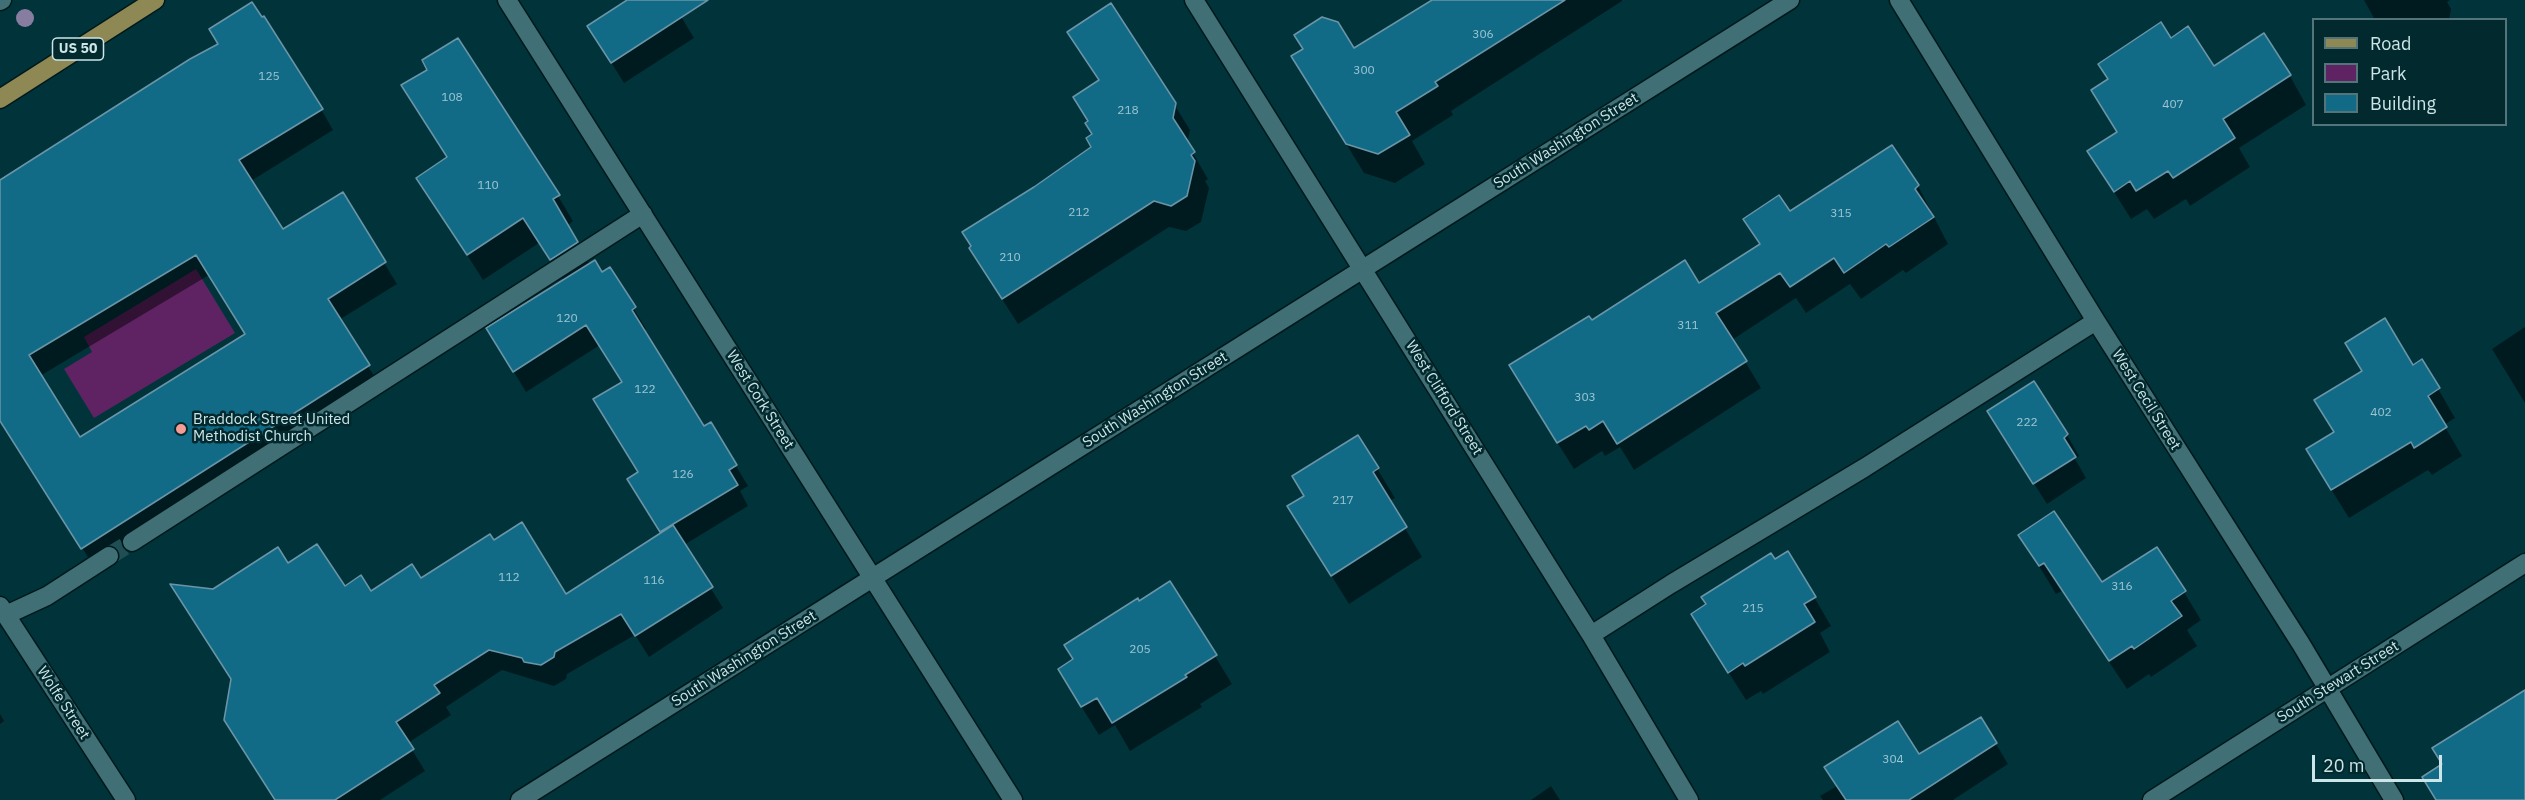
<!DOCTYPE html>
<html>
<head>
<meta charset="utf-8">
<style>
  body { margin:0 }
  #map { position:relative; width:2525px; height:800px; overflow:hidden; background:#00343a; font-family:"IBM Plex Sans",sans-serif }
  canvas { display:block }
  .legend { position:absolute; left:2312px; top:18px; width:195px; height:108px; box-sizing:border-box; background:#02292d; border:2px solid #537478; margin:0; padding:8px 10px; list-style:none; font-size:18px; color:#cce5e8 }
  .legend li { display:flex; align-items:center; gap:12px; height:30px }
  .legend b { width:30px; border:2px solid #537478 }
  .scale { position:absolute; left:2312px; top:755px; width:130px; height:27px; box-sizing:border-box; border:3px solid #cce5e8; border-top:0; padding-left:8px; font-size:18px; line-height:21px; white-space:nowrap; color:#cce5e8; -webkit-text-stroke:4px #02292d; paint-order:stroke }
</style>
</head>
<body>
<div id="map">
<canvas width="2525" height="800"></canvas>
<ul class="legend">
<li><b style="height:8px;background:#8d8854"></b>Road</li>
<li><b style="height:16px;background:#5f2363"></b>Park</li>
<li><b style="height:16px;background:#116b87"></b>Building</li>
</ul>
<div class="scale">20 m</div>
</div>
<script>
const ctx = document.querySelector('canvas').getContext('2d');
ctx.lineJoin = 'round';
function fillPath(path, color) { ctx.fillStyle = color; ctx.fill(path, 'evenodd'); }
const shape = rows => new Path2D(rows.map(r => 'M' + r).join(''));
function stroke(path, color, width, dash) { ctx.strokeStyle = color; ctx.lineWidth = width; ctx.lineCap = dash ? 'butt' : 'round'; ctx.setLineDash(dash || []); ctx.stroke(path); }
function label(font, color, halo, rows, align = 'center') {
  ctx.font = font + ' "IBM Plex Sans",sans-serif'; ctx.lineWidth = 5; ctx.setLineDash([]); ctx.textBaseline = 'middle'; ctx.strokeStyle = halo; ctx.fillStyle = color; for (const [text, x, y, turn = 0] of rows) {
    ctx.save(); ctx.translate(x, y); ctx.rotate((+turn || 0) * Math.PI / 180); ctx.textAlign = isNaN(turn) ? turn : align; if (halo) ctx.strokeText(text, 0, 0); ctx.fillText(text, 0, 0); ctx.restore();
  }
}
fillPath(shape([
  [196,269,235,333,94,418,64,369,92,352,84,337]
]), '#5f2363');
fillPath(shape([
  [629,0,671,0,694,38,624,83,589,27],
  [1430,0,1622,0,1622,1,1451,111,1453,115,1412,141,1425,164,1395,183,1364,173,1293,57,1353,50,1431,2],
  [2364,0,2450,0,2447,2,2451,9,2449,20,2375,20],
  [1069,32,1174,104,1190,130,1187,143,1208,179,1205,181,1209,188,1201,222,1186,231,1169,227,1018,324,986,274,1093,148,1093,135,1089,122,1099,82],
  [2170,40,2213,68,2290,76,2306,105,2239,148,2250,167,2190,206,2186,199,2154,219,2147,209,2131,219,2089,152,2118,133,2093,91],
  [321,109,333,130,251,181,283,231,342,194,397,284,339,320,381,387,95,568,0,420,0,182],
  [209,275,246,335,79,439,40,376],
  [418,112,558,196,573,221,567,226,576,242,549,259,539,243,483,280,418,178,448,158],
  [1891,147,1918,186,1948,244,1906,273,1903,270,1861,299,1850,284,1806,313,1796,298,1732,340,1761,388,1634,470,1620,447,1605,456,1602,451,1574,469,1526,393,1592,322,1699,285,1760,246,1745,219,1790,213],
  [578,244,590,265,602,274,610,269,646,329,644,331,703,428,736,466,748,486,740,491,748,506,684,545,723,608,649,657,635,635,567,674,566,679,554,686,502,670,446,707,451,715,408,743,425,771,380,800,275,800,232,681,172,586,214,590,288,565,344,588,370,593,420,580,493,542,566,597,662,534,641,500,639,473,623,383,600,345,526,392,500,349,564,281,551,262],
  [2525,327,2525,403,2492,349],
  [2422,361,2455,418,2444,425,2462,456,2432,475,2428,470,2349,518,2324,478,2336,433],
  [2001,432,2067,435,2079,456,2075,459,2086,478,2047,504],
  [1358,437,1395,498,1389,501,1422,557,1349,604,1306,535,1306,497],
  [2020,535,2102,584,2184,592,2201,620,2187,630,2197,646,2151,677,2149,674,2127,689,2062,591,2056,594],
  [1814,597,1831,626,1820,633,1830,652,1763,694,1761,691,1746,700,1710,643,1707,605],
  [1215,656,1232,684,1200,704,1202,707,1130,751,1115,725,1099,735,1076,698],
  [0,714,4,721,0,724],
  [1996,744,2008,764,1953,800,1823,800,1820,796,1837,786,1918,756],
  [1551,786,1560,800,1531,800]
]), '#0007');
const building = shape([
  [627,0,708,0,611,63,587,26,627,0],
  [1432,0,1565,0,1435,82,1438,86,1396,112,1410,135,1378,154,1346,144,1291,56,1303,49,1294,35,1322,17,1338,22,1354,48,1432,0],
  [252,2,262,17,264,16,323,109,239,160,283,229,343,192,386,262,328,299,370,365,81,549,0,421,0,180,190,59,218,44,209,29,252,2],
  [196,255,245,334,80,437,29,355,196,255],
  [1111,3,1176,103,1173,118,1195,152,1191,155,1195,161,1187,196,1171,206,1154,201,1002,299,969,248,971,246,962,232,1034,187,1091,147,1086,138,1092,134,1085,123,1088,121,1073,97,1099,80,1067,32,1111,3],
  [2161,22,2171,38,2188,26,2214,66,2264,33,2291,75,2223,119,2235,138,2173,178,2168,171,2136,191,2130,181,2114,192,2087,151,2117,132,2091,90,2108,79,2098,64,2161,22],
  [458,38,560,195,553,199,578,242,550,260,523,218,467,255,416,178,447,157,401,85,427,70,422,60,458,38],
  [1892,145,1919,185,1915,189,1934,217,1889,247,1886,244,1844,273,1834,258,1790,287,1780,273,1716,313,1747,361,1617,444,1603,421,1589,430,1586,426,1557,443,1509,365,1589,316,1592,320,1685,260,1699,283,1760,244,1743,219,1779,195,1790,211,1892,145],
  [595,260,602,272,610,267,636,307,632,310,704,426,711,422,737,465,729,470,738,485,660,532,627,479,638,472,593,399,622,382,586,325,513,372,486,328,595,260],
  [2385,318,2413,365,2422,359,2440,388,2428,396,2447,427,2414,448,2411,442,2331,490,2306,449,2334,432,2314,400,2362,371,2345,343,2385,318],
  [2034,381,2068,434,2064,438,2076,457,2033,484,1987,411,2034,381],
  [1358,435,1379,468,1373,472,1407,527,1331,576,1287,506,1304,496,1292,476,1358,435],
  [2054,511,2102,582,2157,547,2186,591,2171,601,2182,616,2134,649,2132,646,2109,661,2044,563,2039,566,2018,535,2054,511],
  [522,522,566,594,673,525,713,587,635,636,621,614,555,652,554,657,541,665,524,662,522,658,489,650,434,685,440,693,396,722,414,749,335,800,275,800,224,720,231,679,170,584,213,589,278,547,288,563,317,544,345,586,361,575,371,591,412,564,421,578,490,534,494,540,522,522],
  [1788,551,1816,597,1804,604,1815,622,1745,666,1743,663,1728,673,1691,614,1706,604,1701,597,1771,553,1775,559,1788,551],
  [1170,581,1217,655,1185,675,1187,677,1112,723,1097,698,1081,707,1058,669,1073,659,1064,645,1138,598,1139,601,1170,581],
  [2525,690,2525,800,2436,800,2422,777,2442,764,2432,748,2525,690],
  [1981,717,1997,743,1909,800,1846,800,1824,767,1898,721,1919,754,1981,717]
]);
fillPath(building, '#116b87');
stroke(building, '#6b95a7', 1.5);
stroke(shape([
  [109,556,132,542]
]), '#1f4f54', 18, [18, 9]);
const minor = shape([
  [507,0,1013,800],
  [1194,0,1591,635,1689,800],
  [1899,0,2096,321,2301,644,2394,800],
  [0,1,2,0],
  [132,542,643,214],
  [0,606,126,800],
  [6,615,47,596,109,556],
  [1591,635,1671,584,1864,468,2096,321],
  [520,800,1790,0],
  [2152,800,2525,563]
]);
const major = shape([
  [0,99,155,0]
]);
stroke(minor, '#02191c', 21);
stroke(major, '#02191c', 21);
stroke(minor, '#406f75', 18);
stroke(major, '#8d8854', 18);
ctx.fillStyle = '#867da1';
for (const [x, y] of [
  [25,18]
]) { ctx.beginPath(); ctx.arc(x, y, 9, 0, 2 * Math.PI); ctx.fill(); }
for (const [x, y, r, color] of [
  [181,429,6,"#f59c94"]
]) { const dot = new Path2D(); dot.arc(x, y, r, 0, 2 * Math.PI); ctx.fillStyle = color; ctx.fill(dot); stroke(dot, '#02292d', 2); }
label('12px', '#9dc6d0', null, [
  ["306",1483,35],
  ["300",1364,71],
  ["125",269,77],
  ["108",452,98],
  ["407",2173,105],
  ["218",1128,111],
  ["110",488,186],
  ["212",1079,213],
  ["315",1841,214],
  ["210",1010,258],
  ["120",567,319],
  ["311",1688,326],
  ["122",645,390],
  ["303",1585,398],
  ["402",2381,413],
  ["222",2027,423],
  ["126",683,475],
  ["217",1343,501],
  ["112",509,578],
  ["116",654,581],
  ["316",2122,587],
  ["215",1753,609],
  ["205",1140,650],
  ["304",1893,760]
]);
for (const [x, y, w] of [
  [78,49,51]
]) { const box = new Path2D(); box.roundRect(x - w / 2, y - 11, w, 22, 4.5); ctx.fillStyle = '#02292d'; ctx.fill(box); stroke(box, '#cce5e8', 1.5); }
label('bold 14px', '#cce5e8', null, [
  ["US 50",78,49]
]);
label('15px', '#cce5e8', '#02292d', [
  ["South Washington Street",1566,141,-32],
  ["West Clifford Street",1444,398,58],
  ["West Cork Street",760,400,58],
  ["South Washington Street",1155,400,-32],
  ["West Cecil Street",2146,400,58],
  ["South Washington Street",744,659,-32],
  ["South Stewart Street",2338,682,-32],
  ["Wolfe Street",63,703,57]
]);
label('15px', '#cce5e8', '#02292d', [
  ["Braddock Street United",193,420],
  ["Methodist Church",193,437]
], 'left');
</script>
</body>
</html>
